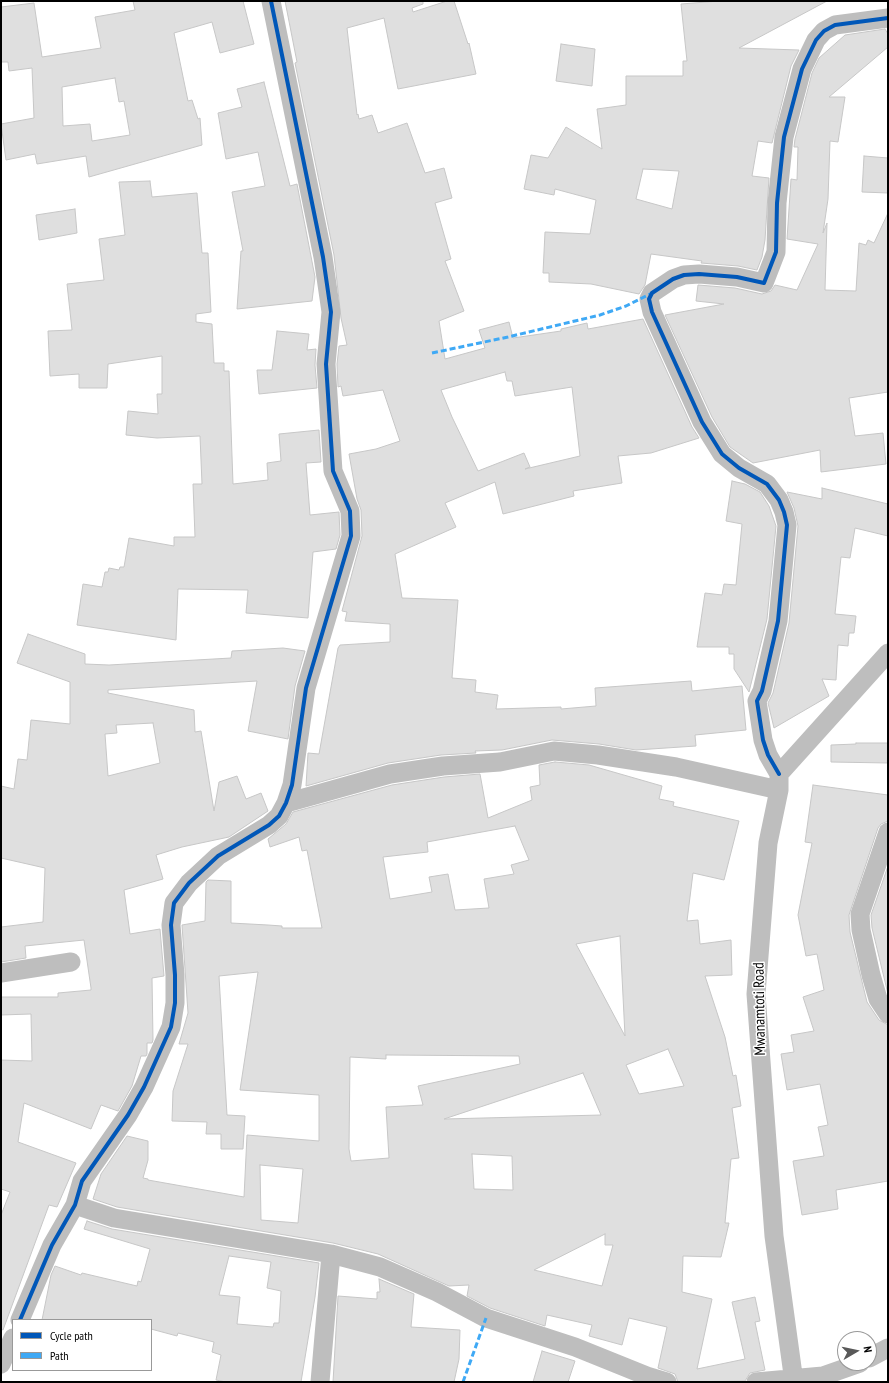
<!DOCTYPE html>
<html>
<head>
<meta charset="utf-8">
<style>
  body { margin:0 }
  #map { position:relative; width:889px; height:1383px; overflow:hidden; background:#fff; font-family:"PT Sans Narrow",sans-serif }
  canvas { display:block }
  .frame { position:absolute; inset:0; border:2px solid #000; pointer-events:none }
  .legend { position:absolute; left:12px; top:1319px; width:140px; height:52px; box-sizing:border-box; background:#fff; border:1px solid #999; margin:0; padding:5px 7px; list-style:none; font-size:12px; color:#000 }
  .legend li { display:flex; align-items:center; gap:8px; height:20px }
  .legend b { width:20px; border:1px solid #999 }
  .north { position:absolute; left:837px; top:1331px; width:40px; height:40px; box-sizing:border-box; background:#fff; border:1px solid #999; border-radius:50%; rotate:81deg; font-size:11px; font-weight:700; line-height:16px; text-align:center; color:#000 }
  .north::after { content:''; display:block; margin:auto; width:14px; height:18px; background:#595959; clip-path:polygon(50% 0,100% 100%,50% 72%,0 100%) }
</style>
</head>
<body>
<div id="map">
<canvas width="889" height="1383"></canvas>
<div class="frame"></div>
<ul class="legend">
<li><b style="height:5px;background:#0057b8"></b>Cycle path</li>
<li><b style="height:5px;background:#3fa9f5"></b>Path</li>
</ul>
<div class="north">N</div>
</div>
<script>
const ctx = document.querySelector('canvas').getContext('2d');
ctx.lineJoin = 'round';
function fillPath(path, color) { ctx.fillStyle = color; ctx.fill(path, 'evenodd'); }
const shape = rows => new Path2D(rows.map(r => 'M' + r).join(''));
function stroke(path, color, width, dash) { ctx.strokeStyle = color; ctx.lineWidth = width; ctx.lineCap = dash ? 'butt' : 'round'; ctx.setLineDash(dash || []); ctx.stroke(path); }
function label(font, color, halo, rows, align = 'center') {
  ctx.font = font + ' "PT Sans Narrow",sans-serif'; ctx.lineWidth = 3; ctx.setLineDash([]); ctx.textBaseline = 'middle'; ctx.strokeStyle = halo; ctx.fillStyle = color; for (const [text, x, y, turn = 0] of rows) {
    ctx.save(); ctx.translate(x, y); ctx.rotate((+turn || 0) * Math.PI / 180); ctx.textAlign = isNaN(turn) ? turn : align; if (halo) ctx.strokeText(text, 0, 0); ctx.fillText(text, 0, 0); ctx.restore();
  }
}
const building = shape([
  [133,1,243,1,254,44,220,53,212,22,174,33,188,101,192,100,198,119,200,118,202,145,89,177,86,156,37,164,35,154,6,160,1,124,34,118,32,68,9,71,8,62,1,62,1,7,34,3,42,57,101,48,95,17,135,10,133,1],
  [115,78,119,102,124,101,130,135,92,141,90,124,63,126,62,87,115,78],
  [285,1,423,1,423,4,412,8,413,12,447,1,454,1,468,44,469,43,476,74,398,89,384,18,347,28,357,115,358,114,359,119,372,115,378,133,407,123,425,173,444,168,452,198,435,203,451,259,445,261,464,311,439,321,445,359,485,348,479,330,509,322,513,338,561,331,561,329,587,323,588,329,643,319,692,427,699,438,651,453,618,456,622,483,573,491,574,496,503,514,495,482,445,503,456,527,395,554,402,598,458,600,452,678,476,680,475,692,498,695,496,709,561,707,561,709,596,706,595,688,691,681,692,691,742,686,746,730,695,735,696,746,636,750,599,744,552,740,502,750,475,751,476,753,441,755,388,763,306,786,308,753,319,754,338,648,340,645,390,642,390,624,345,621,347,612,342,611,362,536,361,510,357,499,349,454,376,449,400,441,383,390,343,396,341,386,338,387,337,364,339,346,347,345,341,318,334,255,295,63,297,62,285,1],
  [505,372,507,381,512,381,515,396,572,387,580,456,525,469,530,467,524,453,478,471,452,417,441,390,505,372],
  [719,1,827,1,739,48,799,50,791,66,772,143,758,141,752,176,769,178,765,240,762,257,757,270,738,266,701,263,702,261,651,254,645,285,639,294,591,284,549,282,549,273,543,273,545,232,590,234,596,200,555,189,554,195,524,189,531,155,548,158,566,127,602,149,597,109,626,105,626,76,683,76,683,61,687,61,681,4,719,1],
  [643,169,679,171,672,209,636,199,643,169],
  [885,29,888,34,888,47,829,97,845,97,838,142,830,141,828,199,823,233,827,223,825,290,856,291,859,243,866,245,868,240,874,243,888,213,888,392,849,398,855,436,883,433,886,464,821,472,820,450,753,463,730,447,712,417,665,315,724,304,696,301,698,285,735,288,762,294,771,291,775,285,797,290,818,244,787,239,791,179,797,180,798,147,794,147,795,139,812,73,819,58,845,35,885,29],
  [561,44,595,49,592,86,556,81,561,44],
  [264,82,290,186,297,184,315,277,312,301,237,309,241,251,243,251,232,192,265,186,258,152,226,159,218,113,242,107,237,89,264,82],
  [864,156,888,158,888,193,862,192,864,156],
  [150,181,152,197,197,193,202,253,208,253,211,312,196,314,196,322,212,324,214,363,224,363,224,371,229,371,233,484,268,480,267,463,281,461,279,434,319,430,321,462,306,463,310,515,339,512,340,535,336,549,313,552,308,618,246,613,248,590,178,589,176,640,77,625,83,584,102,587,105,572,108,572,109,568,119,570,120,567,124,567,129,538,174,546,174,537,195,537,193,484,202,484,200,436,157,438,126,435,128,411,158,414,157,394,162,394,162,356,108,364,107,388,79,388,79,374,50,376,48,331,72,330,67,284,104,280,99,239,125,235,119,182,150,181],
  [75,209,77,233,39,240,36,215,75,209],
  [277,331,309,334,307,350,316,349,315,365,317,388,259,394,257,370,272,370,277,331],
  [732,481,745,484,760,492,769,506,776,526,767,619,749,692,734,669,734,654,729,654,729,647,697,647,705,593,722,595,724,584,736,585,742,524,726,521,732,481],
  [822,488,888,504,888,536,855,528,850,558,841,557,835,614,856,616,854,633,849,633,848,646,838,645,836,680,822,679,829,696,774,728,768,703,773,693,789,623,798,526,794,508,787,492,822,499,822,488],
  [28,634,85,654,85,664,109,665,231,658,232,651,283,648,305,651,295,686,288,739,248,731,257,681,108,690,108,693,194,710,195,732,201,731,214,811,219,782,237,776,246,799,261,793,268,811,229,837,182,847,156,855,163,879,124,890,130,934,160,929,164,976,152,978,153,1040,152,1043,147,1043,147,1054,146,1056,141,1056,132,1086,118,1111,101,1105,91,1129,24,1103,18,1142,76,1163,57,1207,49,1205,3,1330,1,1329,1,1215,10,1192,1,1189,1,1060,32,1061,31,1014,1,1015,1,997,58,997,58,993,91,990,91,988,84,940,25,946,26,958,1,962,1,927,43,922,45,868,1,858,1,786,14,789,18,759,27,760,31,720,70,724,70,682,17,663,28,634],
  [153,723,160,763,108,776,105,734,117,733,116,725,153,723],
  [856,743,888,743,888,763,831,762,831,745,856,744,856,743],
  [555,762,589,765,662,786,659,799,674,802,673,806,739,821,724,880,693,873,687,921,698,920,700,944,731,940,732,975,705,976,725,1037,733,1076,736,1075,741,1106,732,1108,739,1158,731,1159,725,1223,729,1223,721,1257,683,1256,682,1292,712,1299,697,1369,745,1359,732,1302,755,1297,760,1321,755,1322,765,1370,750,1373,745,1381,678,1382,675,1374,658,1368,667,1327,629,1318,622,1345,589,1336,592,1325,547,1315,545,1326,490,1308,467,1296,469,1285,449,1286,378,1254,333,1243,117,1207,93,1199,101,1174,127,1136,148,1141,148,1160,143,1178,148,1179,148,1180,244,1197,247,1135,319,1141,319,1095,240,1090,258,972,219,976,227,1115,245,1116,243,1149,221,1149,221,1134,206,1134,207,1122,172,1121,173,1091,188,1044,179,1044,188,1013,182,925,205,921,206,882,208,880,231,881,231,923,268,925,282,926,282,928,322,928,307,850,302,851,299,837,270,847,268,839,286,824,293,812,392,785,444,777,480,774,488,818,532,800,530,787,540,785,539,765,555,762],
  [515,826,529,860,511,865,514,874,484,879,489,908,455,910,448,874,429,877,432,892,390,899,383,857,428,852,427,842,515,826],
  [620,936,625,1036,576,944,620,936],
  [668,1049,684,1086,639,1094,626,1065,668,1049],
  [386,1055,519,1056,520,1064,418,1086,423,1105,386,1107,389,1158,351,1161,349,1149,350,1057,386,1059,386,1055],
  [583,1073,601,1115,444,1119,583,1073],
  [472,1154,512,1156,513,1190,474,1189,472,1154],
  [260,1165,303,1169,298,1223,261,1220,260,1165],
  [605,1234,605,1245,613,1245,602,1286,534,1270,605,1234],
  [813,785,888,795,888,821,881,824,878,828,849,915,850,932,867,1002,879,1020,888,1025,888,1181,836,1190,838,1209,802,1215,793,1161,824,1156,818,1127,828,1125,820,1084,787,1090,781,1054,794,1052,791,1035,814,1031,803,997,824,990,817,954,806,956,798,915,812,843,805,842,813,785],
  [888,866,888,994,872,928,871,915,888,866],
  [87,1221,112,1229,319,1263,315,1297,301,1382,226,1382,216,1380,221,1355,212,1352,214,1342,178,1333,177,1336,151,1329,151,1320,42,1320,51,1275,55,1266,81,1275,82,1273,137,1286,138,1281,141,1282,150,1249,84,1229,87,1221],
  [229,1256,271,1262,267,1288,281,1291,279,1323,274,1323,273,1327,237,1324,240,1297,219,1295,229,1256],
  [379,1279,414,1294,411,1327,460,1330,459,1359,454,1382,333,1382,338,1296,377,1299,377,1292,380,1292,379,1279],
  [542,1351,575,1361,568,1382,533,1382,542,1351]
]);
fillPath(building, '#dfdfdf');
stroke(building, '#c7c7c7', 1);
stroke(shape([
  [779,774,768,755,763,740,757,701,762,691,778,621,787,525,784,512,779,500,767,484,739,468,722,454,702,422,652,312,649,299,652,293,673,279,684,275,699,274,737,277,764,283,776,252,777,203,784,137,802,69,816,40,824,31,835,25,888,18],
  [286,803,390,774,443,766,500,762,554,751,598,755,676,767,779,790],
  [888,832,860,914,861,930,871,975,878,999,888,1014],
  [1,973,71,962],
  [75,1205,114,1218,331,1254,320,1382],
  [331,1254,380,1267,437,1292,486,1318,575,1347,647,1376,667,1382],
  [20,1320,52,1245,75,1205,82,1181,128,1115,144,1087,171,1027,175,1003,175,975,171,925,174,903,189,883,218,856,269,825,279,816,286,803,292,785,306,688,351,536,350,511,333,471,326,364,331,312,323,257,271,1],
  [869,1358,888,1348],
  [1,1364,13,1338],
  [756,1382,823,1376,860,1363],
  [794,1382,774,1236,756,994,768,843,779,790,779,774,888,653]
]), '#bebebe', 19);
stroke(shape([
  [432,353,508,337,600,315,626,306,652,293],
  [463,1382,486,1318]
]), '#3fa9f5', 3, [6, 3]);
stroke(shape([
  [779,774,768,755,763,740,757,701,762,691,778,621,787,525,784,512,779,500,767,484,739,468,722,454,702,422,652,312,649,299,652,293,673,279,684,275,699,274,737,277,764,283,776,252,777,203,784,137,802,69,816,40,824,31,835,25,888,18],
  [20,1320,52,1245,75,1205,82,1181,128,1115,144,1087,171,1027,175,1003,175,975,171,925,174,903,189,883,218,856,269,825,279,816,286,803,292,785,306,688,351,536,350,511,333,471,326,364,331,312,323,257,271,1]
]), '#0057b8', 4);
label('15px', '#000', '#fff', [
  ["Mwanamtoti Road",760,1009,-91]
]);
</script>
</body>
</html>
